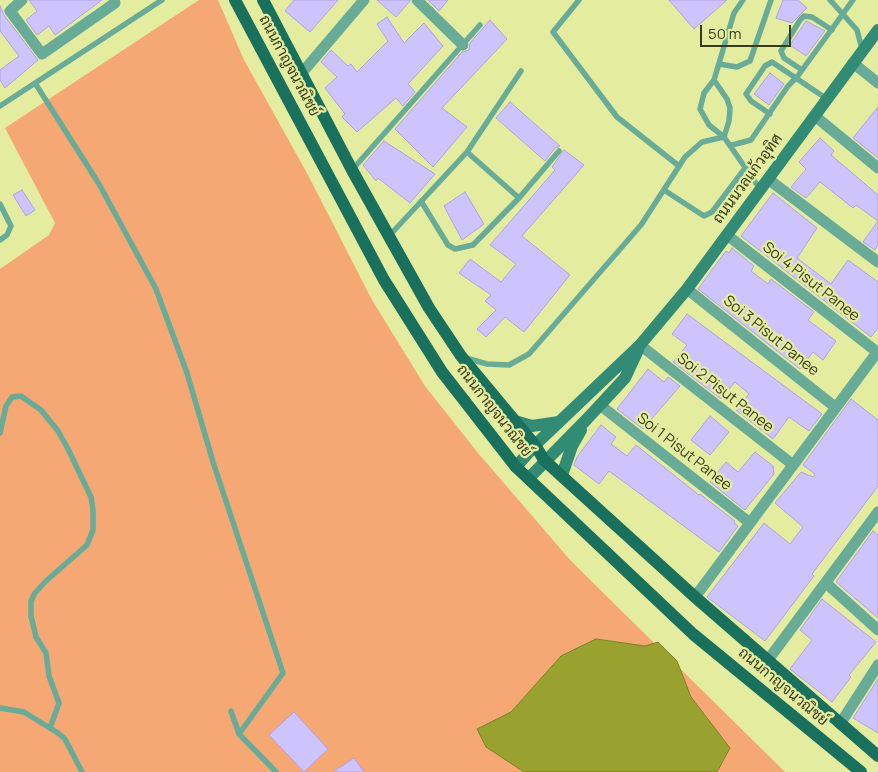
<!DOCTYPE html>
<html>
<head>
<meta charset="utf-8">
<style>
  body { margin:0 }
  #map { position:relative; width:878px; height:772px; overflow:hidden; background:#e4ed9f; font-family:Manrope,sans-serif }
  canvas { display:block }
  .scale { position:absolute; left:700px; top:25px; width:91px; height:22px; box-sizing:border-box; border:2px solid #383b1b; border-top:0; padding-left:6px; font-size:15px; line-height:18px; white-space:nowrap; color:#383b1b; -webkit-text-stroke:4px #e4ed9f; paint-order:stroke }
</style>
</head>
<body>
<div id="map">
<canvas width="878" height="772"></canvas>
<div class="scale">50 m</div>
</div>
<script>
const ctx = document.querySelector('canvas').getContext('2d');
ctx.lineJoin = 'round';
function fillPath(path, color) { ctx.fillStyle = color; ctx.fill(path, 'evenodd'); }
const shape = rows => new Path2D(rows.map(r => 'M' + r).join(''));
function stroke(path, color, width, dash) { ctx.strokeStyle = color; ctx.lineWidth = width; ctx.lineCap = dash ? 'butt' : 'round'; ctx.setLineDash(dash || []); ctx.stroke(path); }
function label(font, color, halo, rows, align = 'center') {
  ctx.font = font + ' Manrope,Sarabun,sans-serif'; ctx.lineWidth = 4.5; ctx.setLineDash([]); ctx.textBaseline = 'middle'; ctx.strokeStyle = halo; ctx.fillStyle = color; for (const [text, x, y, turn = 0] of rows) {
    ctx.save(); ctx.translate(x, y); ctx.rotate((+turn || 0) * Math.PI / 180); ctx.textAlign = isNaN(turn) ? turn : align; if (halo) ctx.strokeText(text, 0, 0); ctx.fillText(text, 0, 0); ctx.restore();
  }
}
fillPath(shape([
  [199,0,218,0,244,60,308,175,372,300,425,386,478,453,571,561,785,772,0,772,0,269,49,235,55,223,5,128]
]), '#f5a774');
const water = shape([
  [596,639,645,646,658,642,677,661,691,697,730,748,717,772,524,772,486,747,477,729,511,712,561,656,596,639]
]);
fillPath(water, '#9aa22f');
stroke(water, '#7d8329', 1);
const building = shape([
  [29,0,102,0,55,35,49,26,37,35,26,20,37,11,29,0],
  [294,0,338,0,310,32,285,11,294,0],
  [377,0,410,0,410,1,396,17,377,0],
  [428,0,448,0,439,11,428,0],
  [669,0,727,0,694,29,669,0],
  [783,0,798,0,807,8,792,23,776,18,783,0],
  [0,6,4,15,38,60,5,88,0,80,0,70,19,56,0,31,0,6],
  [387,17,404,43,424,23,443,46,408,84,415,92,403,106,396,98,357,132,342,117,345,114,325,88,337,77,321,62,331,50,348,66,351,64,357,72,388,41,377,24,387,17],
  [490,20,507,39,442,108,467,127,433,167,395,129,462,52,469,50,470,43,490,20],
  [806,21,825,31,806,56,790,45,806,21],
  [770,73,784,84,769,105,754,94,770,73],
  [510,102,560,146,555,148,545,161,496,118,510,102],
  [878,107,878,158,853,138,878,107],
  [820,138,834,151,831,155,878,195,878,245,875,250,863,242,878,221,856,205,853,208,820,182,806,198,791,187,806,169,799,162,820,138],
  [384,141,435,174,410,203,378,178,376,181,363,165,384,141],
  [564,150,584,165,522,236,570,275,524,332,505,317,486,337,477,329,496,310,485,301,491,295,459,273,470,259,501,282,516,264,490,245,555,170,552,167,564,150],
  [22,190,35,210,26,216,13,195,22,190],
  [465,192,484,224,462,240,444,206,465,192],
  [773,193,817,228,797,258,831,284,848,260,878,282,878,328,871,337,741,236,773,193],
  [732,248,754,266,751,271,768,284,771,279,814,312,808,320,836,341,823,360,813,352,800,369,698,289,726,251,729,253,732,248],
  [687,314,822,414,809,431,789,417,773,439,736,410,749,394,735,382,721,399,673,362,687,345,672,334,687,314],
  [648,369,664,382,668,377,680,386,643,429,617,409,648,369],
  [851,399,878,420,878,486,812,574,814,576,765,641,707,597,764,523,790,544,803,527,775,503,801,472,813,477,815,474,803,465,851,399],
  [710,416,729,432,710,455,691,440,710,416],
  [601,425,616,437,611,444,627,456,636,445,699,495,700,494,735,521,734,523,738,526,719,552,609,471,599,484,574,465,577,457,601,425],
  [755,452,773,466,774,474,745,510,710,482,726,462,738,472,755,452],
  [873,531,878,535,878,618,836,582,873,531],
  [822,599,876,642,849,675,851,677,832,702,790,669,812,640,800,630,822,599],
  [878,679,878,733,853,718,878,679],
  [294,712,328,749,304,772,269,735,294,712],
  [354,758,364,772,333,772,354,758]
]);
fillPath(building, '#cec4fd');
stroke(building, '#afa0e6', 1);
stroke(shape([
  [579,0,553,32,617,117,679,166],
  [830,0,857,30,862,49],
  [719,64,737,67,750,61,771,0],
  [802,70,784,58,781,51,800,20,804,16,812,17,832,30],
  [714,80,727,99,730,108,729,121,724,137,709,125,700,109,704,93,714,80],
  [714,80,734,13,743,0],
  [35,83,99,184,156,289,187,373,213,462,283,673,239,734],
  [0,106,162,0],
  [770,114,751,101,746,94,765,66,772,62,827,99],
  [732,145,751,140,788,86,797,77,853,0],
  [467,152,519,198],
  [352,170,480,25],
  [664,190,704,216,712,212,746,167],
  [421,201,448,245,455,249,473,245,519,198,559,151],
  [0,204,11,226,7,235,0,240],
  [389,236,467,152,521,71],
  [466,358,487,364,509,365,529,354,641,225,685,157,702,142,724,137,760,189],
  [0,433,6,406,12,397,21,396,41,410,58,431,68,449,91,497,93,510,93,530,87,545,46,581,35,593,31,601,31,616,36,637,46,653,49,676,59,703,50,728],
  [0,708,24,712,58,733,65,739,82,772],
  [231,711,239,734,276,772]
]), '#68ac98', 5.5);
stroke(shape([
  [22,0,10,11,42,54,115,3],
  [417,0,463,45],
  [853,63,878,83],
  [301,74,364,0],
  [815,116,878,168],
  [768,179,878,262],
  [727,235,877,352],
  [687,289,835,407],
  [640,345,792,464],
  [600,405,750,523],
  [826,583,878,630],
  [695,597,878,351],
  [768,660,878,512],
  [840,724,878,665]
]), '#68ac98', 11);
stroke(shape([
  [515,421,532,426,559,422],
  [516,467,535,445,640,345,687,289,878,30],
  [562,475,572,446,581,430],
  [529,478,587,419,625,378,638,350]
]), '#318b75', 12);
stroke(shape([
  [235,0,384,280,442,372,516,467,693,634,861,772],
  [263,0,352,170,429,308,461,356,535,445,544,460,695,597,878,756]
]), '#19705c', 12);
label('15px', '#383b1b', '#e4ed9f', [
  ["ถนนกาญจนวณิชย์",289,66,62],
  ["ถนนนวลแก้วอุทิศ",748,179,-54],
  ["Soi 4 Pisut Panee",811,282,38],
  ["Soi 3 Pisut Panee",771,336,39],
  ["Soi 2 Pisut Panee",725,393,38],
  ["ถนนกาญจนวณิชย์",494,411,52],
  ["Soi 1 Pisut Panee",684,452,38],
  ["ถนนกาญจนวณิชย์",783,687,40]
]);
</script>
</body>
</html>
